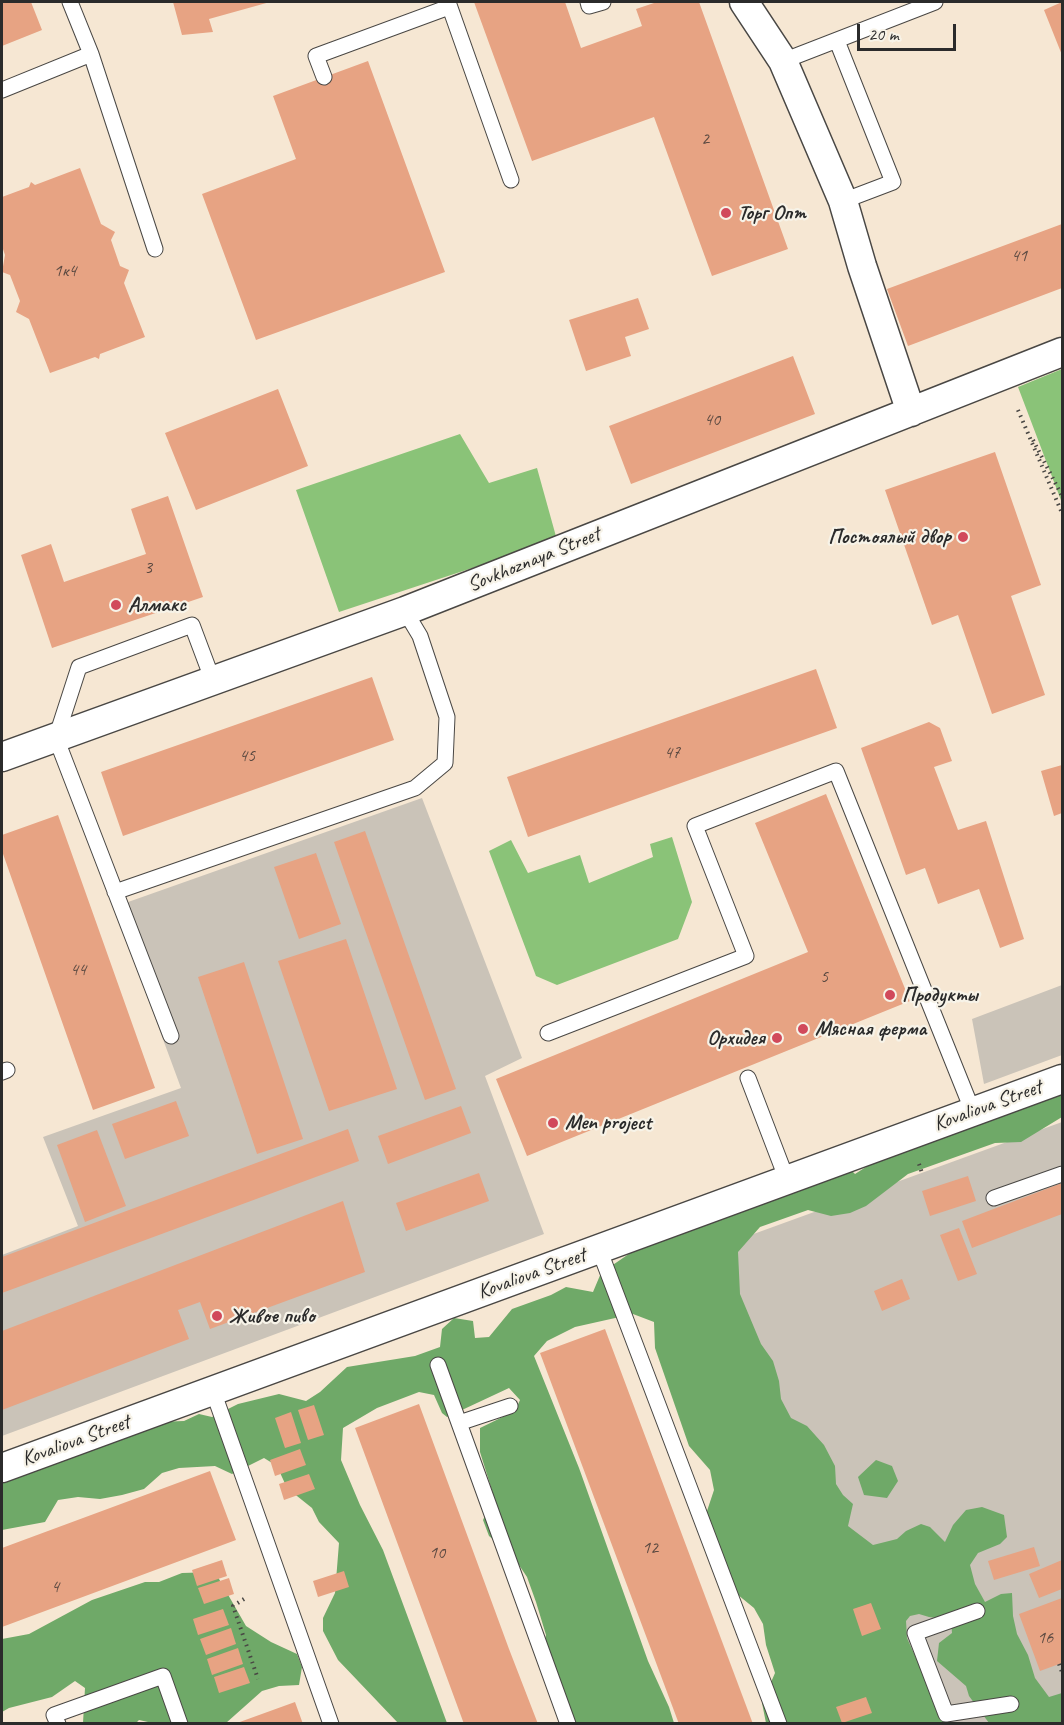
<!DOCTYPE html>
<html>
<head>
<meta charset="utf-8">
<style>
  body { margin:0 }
  #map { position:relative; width:1064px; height:1725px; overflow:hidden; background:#f6e7d3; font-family:Caveat,sans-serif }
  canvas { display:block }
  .frame { position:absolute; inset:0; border:3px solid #2b2b2b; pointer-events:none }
  .scale { position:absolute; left:857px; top:24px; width:99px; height:27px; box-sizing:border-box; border:3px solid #2b2b2b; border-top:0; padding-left:8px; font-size:18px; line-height:21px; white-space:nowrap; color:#2b2b2b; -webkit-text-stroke:4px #f7f3e8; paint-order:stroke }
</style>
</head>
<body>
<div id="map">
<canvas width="1064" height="1725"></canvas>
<div class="frame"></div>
<div class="scale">20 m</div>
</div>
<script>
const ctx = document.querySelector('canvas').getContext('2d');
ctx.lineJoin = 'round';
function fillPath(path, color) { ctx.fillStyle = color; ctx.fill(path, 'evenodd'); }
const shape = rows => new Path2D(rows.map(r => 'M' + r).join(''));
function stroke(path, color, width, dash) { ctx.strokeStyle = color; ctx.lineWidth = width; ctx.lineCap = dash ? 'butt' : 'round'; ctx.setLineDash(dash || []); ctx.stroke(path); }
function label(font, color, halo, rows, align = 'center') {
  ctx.font = font + ' Caveat,sans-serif'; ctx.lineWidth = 4.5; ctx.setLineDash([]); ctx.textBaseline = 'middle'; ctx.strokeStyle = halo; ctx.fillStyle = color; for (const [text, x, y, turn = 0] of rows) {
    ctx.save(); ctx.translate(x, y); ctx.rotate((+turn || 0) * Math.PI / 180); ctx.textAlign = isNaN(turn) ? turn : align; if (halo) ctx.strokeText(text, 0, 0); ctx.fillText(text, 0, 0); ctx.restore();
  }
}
fillPath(shape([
  [422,798,522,1058,485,1076,544,1234,2,1436,2,1255,78,1226,43,1137,181,1088,114,907],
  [1062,985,1062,1055,984,1084,972,1019],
  [1062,1122,1062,1723,892,1723,715,1248]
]), '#cac3b8');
fillPath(shape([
  [1062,369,1062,503,1018,387],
  [460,434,489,483,537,468,557,540,339,612,296,490],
  [672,837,692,902,678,939,557,985,536,976,489,851,511,840,528,873,580,855,589,883,653,857,650,844]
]), '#8ac378');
fillPath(shape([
  [1062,1087,1062,1117,1021,1142,995,1143,908,1174,866,1206,850,1213,831,1216,808,1210,760,1227,738,1252,740,1294,761,1344,773,1361,779,1381,781,1399,791,1418,807,1426,824,1445,835,1466,836,1484,843,1495,853,1504,848,1526,873,1545,897,1539,906,1531,921,1524,930,1527,945,1542,953,1525,966,1510,982,1507,1004,1515,1007,1537,1000,1544,978,1553,970,1565,975,1584,985,1602,1001,1594,1012,1593,1013,1616,1017,1634,1028,1655,1035,1678,1049,1697,1062,1693,1062,1723,989,1723,969,1696,966,1686,937,1661,939,1643,952,1633,951,1620,929,1617,919,1614,910,1616,906,1621,907,1638,945,1723,766,1723,762,1703,775,1673,766,1645,763,1624,754,1608,732,1590,705,1517,714,1490,710,1470,689,1446,655,1348,654,1322,633,1314,575,1327,547,1341,534,1356,579,1468,648,1661,669,1707,674,1723,560,1723,539,1666,546,1635,536,1602,527,1577,513,1556,489,1536,483,1520,494,1497,480,1452,480,1428,515,1411,520,1400,509,1388,447,1417,442,1413,434,1395,419,1392,377,1408,343,1428,341,1460,360,1505,383,1550,447,1723,398,1723,338,1660,323,1631,323,1618,335,1593,339,1543,319,1522,312,1508,287,1488,277,1466,264,1458,232,1474,215,1466,179,1468,162,1473,144,1489,122,1495,100,1499,78,1497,58,1500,45,1522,2,1530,2,1479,157,1422,184,1421,199,1414,212,1417,238,1404,279,1394,306,1401,320,1392,347,1367,415,1356,440,1347,442,1329,454,1318,473,1321,475,1338,489,1337,512,1309,551,1295,566,1287,593,1292,601,1273,642,1245,847,1166,855,1174,866,1167,879,1151],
  [876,1460,892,1466,898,1481,887,1498,864,1495,858,1477],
  [215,1572,246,1626,271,1642,297,1654,302,1667,299,1685,279,1686,262,1691,226,1723,157,1724,139,1720,136,1723,83,1723,85,1688,75,1681,52,1697,9,1708,2,1712,2,1639,29,1634,92,1600,145,1582,159,1582,182,1573]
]), '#6fa968');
fillPath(shape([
  [2,2,31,2,42,30,2,46],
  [173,2,270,2,209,19,213,32,182,35],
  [474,2,565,2,581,48,642,26,636,9,657,2,699,2,788,249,712,276,654,117,532,161],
  [1062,2,1062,55,1044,10],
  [368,61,445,272,256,340,202,194,296,159,273,96],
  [80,168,101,224,115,232,111,240,120,266,129,270,124,283,145,337,100,354,99,359,95,357,50,373,29,319,16,312,20,301,10,275,2,272,5,255,2,246,2,197,29,187,31,182,35,185],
  [1062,224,1062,288,908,346,887,289],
  [638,298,649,329,625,337,631,356,586,371,569,320],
  [793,356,815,414,631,484,609,426],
  [278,389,308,466,196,510,165,433],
  [995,452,1041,585,1011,596,1045,695,992,714,958,615,932,625,885,490],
  [168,496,203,597,52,648,21,555,51,544,64,582,146,554,131,509],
  [816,669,837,728,528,837,507,777],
  [372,677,394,740,123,836,101,772],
  [929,722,940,728,952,761,934,767,958,830,986,821,1024,939,1000,948,979,889,938,904,925,868,906,875,861,748],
  [1062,765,1062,813,1054,816,1041,771],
  [826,794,910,1001,527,1156,496,1079,808,952,755,823],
  [58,815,155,1088,93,1110,2,851,2,835],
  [365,831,456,1089,425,1100,334,842],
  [316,853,341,924,299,939,274,867],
  [346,939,397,1089,329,1111,278,961],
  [244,962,303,1139,257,1154,198,977],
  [176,1101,189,1136,125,1159,112,1124],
  [461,1106,471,1133,388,1164,378,1136],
  [348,1129,359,1161,2,1293,2,1257],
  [97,1130,126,1206,85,1222,57,1145],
  [479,1173,489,1201,406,1231,396,1203],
  [968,1176,976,1201,930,1216,922,1191],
  [1062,1183,1062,1214,972,1248,962,1221],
  [343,1201,365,1272,210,1329,200,1302,178,1310,189,1339,2,1410,2,1331],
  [959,1228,977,1274,958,1281,940,1235],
  [902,1279,910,1299,882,1311,874,1291],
  [605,1329,699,1580,753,1724,679,1724,540,1353],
  [419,1404,509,1649,538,1724,464,1724,355,1428],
  [314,1405,324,1435,308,1440,298,1410],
  [291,1412,301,1443,285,1448,275,1418],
  [300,1449,306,1465,275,1476,270,1460],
  [210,1471,236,1540,2,1627,2,1548],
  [309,1474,315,1489,284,1500,279,1484],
  [1034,1547,1040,1566,994,1580,988,1561],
  [222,1560,227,1576,197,1586,192,1570],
  [1062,1560,1062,1589,1039,1598,1029,1574],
  [344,1571,349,1587,318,1597,313,1581],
  [229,1578,234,1594,204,1604,198,1588],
  [1062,1598,1062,1663,1040,1671,1019,1614],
  [871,1603,881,1629,862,1636,853,1609],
  [223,1609,229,1625,198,1635,193,1619],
  [231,1628,236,1644,206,1655,200,1639],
  [238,1648,243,1664,212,1675,207,1659],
  [244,1667,250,1683,219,1693,214,1677],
  [866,1697,872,1713,842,1723,836,1707],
  [295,1702,303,1724,237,1724,237,1723]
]), '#e7a383');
const service = shape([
  [448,2,511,180],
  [588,2,589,6,603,2],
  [837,41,893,182,843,201],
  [91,54,155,249],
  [783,61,935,2],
  [324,77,316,56,449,7],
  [2,90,91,54,70,2],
  [115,892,415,788,445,763,447,717,420,636,405,611],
  [548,1033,746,956,695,826,836,771,973,1112],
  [171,1036,56,738,79,667,192,625,213,681],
  [2,1072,7,1070],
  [748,1078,787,1180],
  [994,1198,1062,1174],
  [599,1249,779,1724],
  [438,1365,568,1724],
  [213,1391,331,1724],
  [459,1423,510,1406],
  [977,1611,915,1633,946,1714,1011,1704],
  [58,1724,54,1715,163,1676,180,1724]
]);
const minor = shape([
  [744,2,783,61,843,201,862,266,911,412],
  [2,757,405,611,1062,352],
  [2,1468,1062,1079]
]);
stroke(service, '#494744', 17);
stroke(minor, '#494744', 31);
stroke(shape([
  [1018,410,1062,513],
  [1033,440,1062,496],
  [919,1164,922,1173],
  [244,1599,233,1606,258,1679],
  [1059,1664,1062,1672]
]), '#494744', 4, [1.5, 4.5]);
stroke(service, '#fff', 15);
stroke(minor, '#fff', 28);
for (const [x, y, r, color] of [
  [726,213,6,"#d1495b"],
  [963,537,6,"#d1495b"],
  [116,605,6,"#d1495b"],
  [890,995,6,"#d1495b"],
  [803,1029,6,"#d1495b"],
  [777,1038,6,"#d1495b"],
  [553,1123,6,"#d1495b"],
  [217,1316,6,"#d1495b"]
]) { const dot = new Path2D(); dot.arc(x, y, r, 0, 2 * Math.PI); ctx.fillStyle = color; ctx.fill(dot); stroke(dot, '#f7f3e8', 2); }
label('18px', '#5a4941', null, [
  ["2",705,139],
  ["41",1019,256],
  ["1к4",65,271],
  ["40",712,420],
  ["3",148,568],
  ["47",672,753],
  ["45",247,756],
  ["44",78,970],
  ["5",824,977],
  ["12",650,1548],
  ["10",437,1553],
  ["4",55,1587],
  ["16",1045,1638]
]);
label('bold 21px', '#2b2b2b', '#f7f3e8', [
  ["Торг Опт",738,213],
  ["Постоялый двор",951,537,"right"],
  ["Алмакс",128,605],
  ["Продукты",902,995],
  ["Мясная ферма",815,1029],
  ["Орхидея",765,1038,"right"],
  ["Men project",565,1123],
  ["Живое пиво",229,1316]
], 'left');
label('21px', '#2b2b2b', '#f7f3e8', [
  ["Sovkhoznaya Street",534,560,-22],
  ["Kovaliova Street",988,1106,-20],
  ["Kovaliova Street",532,1274,-20],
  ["Kovaliova Street",76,1441,-20]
]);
</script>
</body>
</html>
